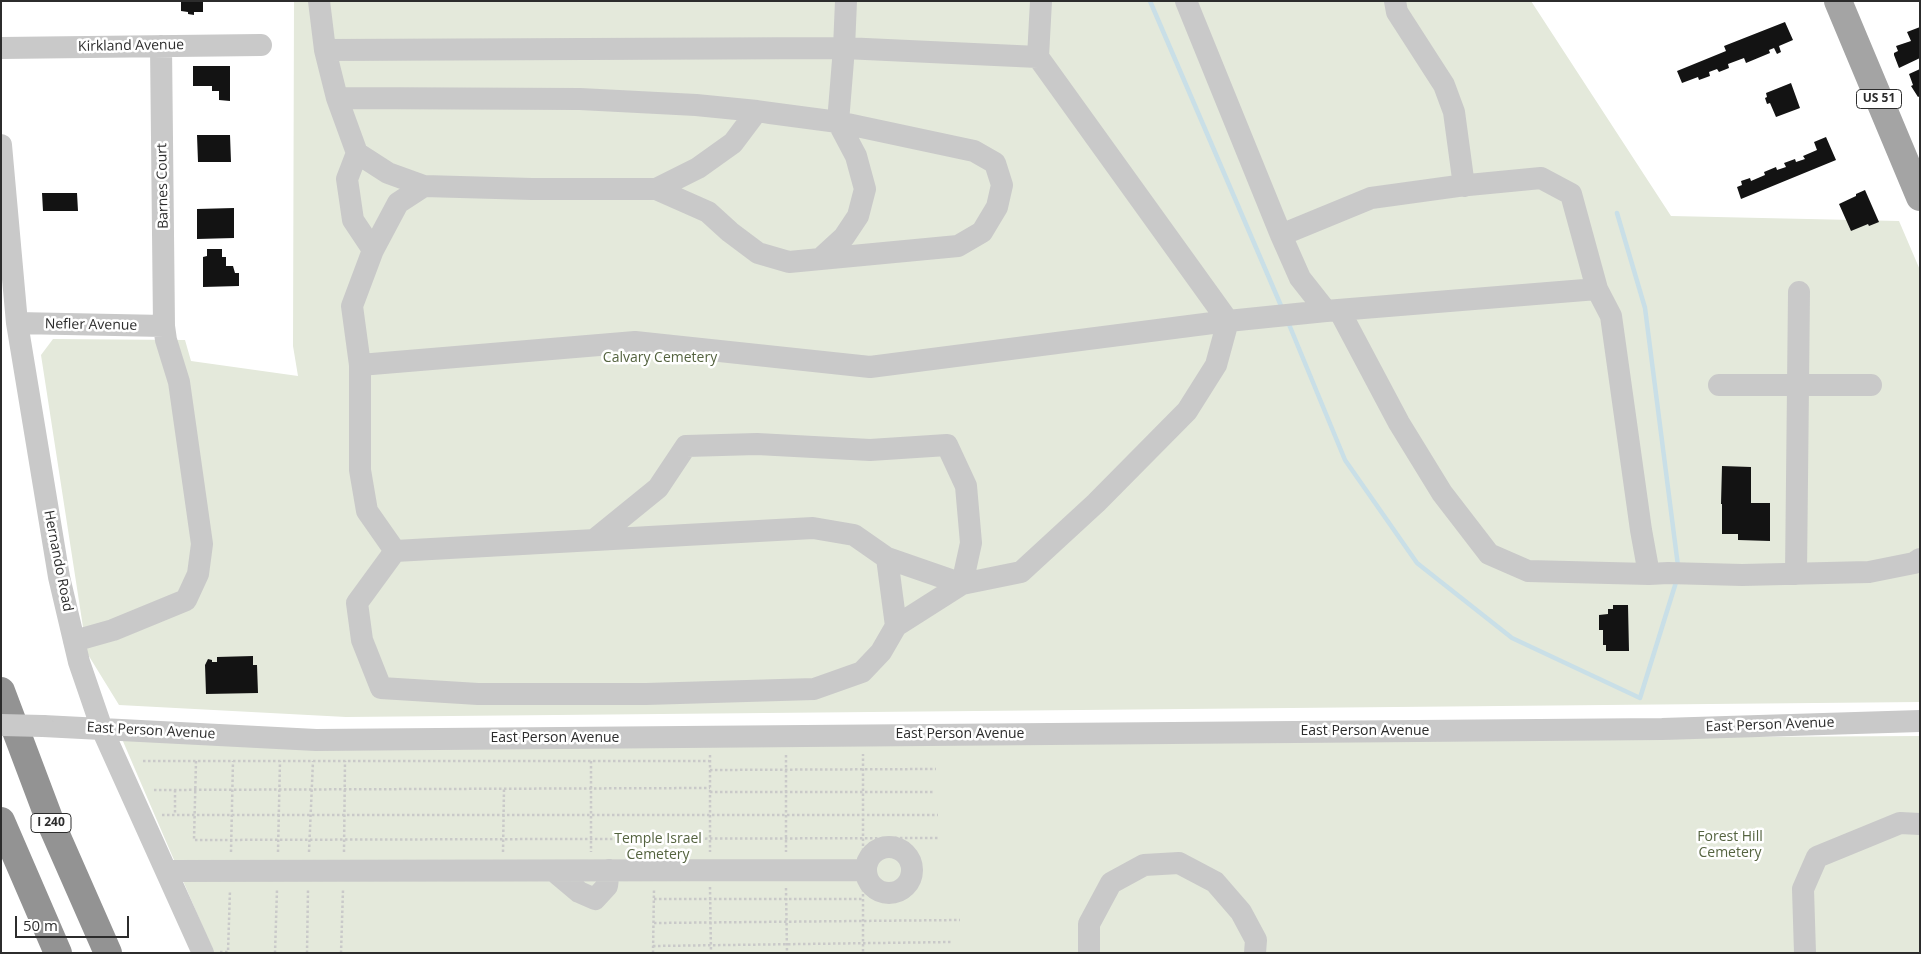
<!DOCTYPE html>
<html>
<head>
<meta charset="utf-8">
<style>
  body { margin:0 }
  #map { position:relative; width:1921px; height:954px; overflow:hidden; background:#fff; font-family:"Open Sans",sans-serif }
  canvas { display:block }
  .frame { position:absolute; inset:0; border:2px solid #2c2c2c; pointer-events:none }
  .scale { position:absolute; left:15px; top:916px; width:114px; height:22px; box-sizing:border-box; border:2px solid #2c2c2c; border-top:0; padding-left:6px; font-size:15px; line-height:18px; white-space:nowrap; color:#2c2c2c; -webkit-text-stroke:4px #fff; paint-order:stroke }
</style>
</head>
<body>
<div id="map">
<canvas width="1921" height="954"></canvas>
<div class="frame"></div>
<div class="scale">50 m</div>
</div>
<script>
const ctx = document.querySelector('canvas').getContext('2d');
ctx.lineJoin = 'round';
function fillPath(path, color) { ctx.fillStyle = color; ctx.fill(path, 'evenodd'); }
const shape = rows => new Path2D(rows.map(r => 'M' + r).join(''));
function stroke(path, color, width, dash) { ctx.strokeStyle = color; ctx.lineWidth = width; ctx.lineCap = dash ? 'butt' : 'round'; ctx.setLineDash(dash || []); ctx.stroke(path); }
function label(font, color, halo, rows, align = 'center') {
  ctx.font = font + ' "Open Sans",sans-serif'; ctx.lineWidth = 5; ctx.setLineDash([]); ctx.textBaseline = 'middle'; ctx.strokeStyle = halo; ctx.fillStyle = color; for (const [text, x, y, turn = 0] of rows) {
    ctx.save(); ctx.translate(x, y); ctx.rotate((+turn || 0) * Math.PI / 180); ctx.textAlign = isNaN(turn) ? turn : align; if (halo) ctx.strokeText(text, 0, 0); ctx.fillText(text, 0, 0); ctx.restore();
  }
}
fillPath(shape([
  [294,1,1531,1,1671,216,1899,221,1920,270,1920,702,346,717,119,705,87,653,41,355,53,339,185,340,191,361,298,376,293,346],
  [1920,736,1920,953,214,953,122,739,956,741]
]), '#e4e9db');
stroke(shape([
  [1150,1,1282,308],
  [1617,213,1645,308,1678,566],
  [1288,322,1345,460,1417,563,1512,638,1640,698,1677,579]
]), '#c9dfe7', 4.5);
fillPath(shape([
  [181,1,203,1,203,12,194,12,194,15,188,14,188,12,181,11],
  [1785,22,1793,40,1779,46,1781,52,1777,54,1774,48,1769,50,1770,53,1746,63,1744,58,1728,64,1729,68,1719,72,1717,69,1709,72,1710,76,1699,80,1698,77,1682,83,1677,71,1726,51,1724,46],
  [1920,27,1920,58,1899,68,1894,55,1894,53,1898,51,1896,46,1911,41,1907,32],
  [193,66,230,66,230,101,219,100,219,91,212,91,212,86,193,86],
  [1920,69,1920,96,1918,97,1911,86,1913,85,1909,74],
  [1791,83,1800,108,1776,117,1770,103,1767,104,1765,98,1767,97,1766,93],
  [197,135,230,135,231,162,198,162],
  [1826,137,1836,160,1741,199,1737,187,1742,185,1741,181,1750,178,1751,181,1765,175,1764,172,1776,167,1777,170,1786,167,1784,163,1795,159,1796,162,1805,159,1803,156,1817,150,1814,142],
  [1865,190,1879,222,1869,226,1868,224,1851,231,1839,204,1856,196,1856,194],
  [42,193,77,193,78,211,43,211],
  [234,208,234,238,197,239,197,209],
  [207,249,222,249,222,257,226,257,226,266,233,266,235,273,239,273,239,286,203,287,203,257,207,256],
  [1722,466,1751,467,1751,503,1770,503,1770,541,1738,540,1738,534,1722,534,1722,504,1721,504],
  [1613,605,1628,605,1629,651,1606,651,1606,645,1603,645,1603,630,1599,630,1599,615,1608,614,1608,609,1613,609],
  [253,656,253,665,257,665,258,693,206,694,205,665,208,659,212,660,212,662,217,662,217,657]
]), '#131313');
stroke(shape([
  [710,755,710,852],
  [786,755,786,852],
  [143,761,709,761],
  [196,761,194,840,939,838],
  [591,761,591,852],
  [710,770,936,769],
  [154,790,710,788],
  [175,790,175,815],
  [710,792,935,792],
  [162,815,938,815],
  [863,851,863,754],
  [231,852,233,761],
  [278,852,280,761],
  [309,852,313,761],
  [344,852,345,761],
  [503,852,504,789],
  [710,887,711,953],
  [786,888,787,953],
  [863,889,863,953],
  [654,899,863,899],
  [654,923,960,920],
  [653,946,952,942],
  [220,952,228,952,230,890],
  [275,953,277,890],
  [307,953,308,890],
  [341,953,343,890],
  [653,953,654,889]
]), '#c9c9c9', 2.5, [2.5, 2.5]);
stroke(shape([
  [319,1,325,50,337,98],
  [1186,1,1281,235,1300,278,1326,311],
  [1395,1,1397,12,1444,85,1454,112,1464,186],
  [1,48,261,45],
  [325,50,844,48,1038,57,1041,1],
  [1,145,17,323,59,577,79,662,102,729,203,953],
  [357,153,347,179,353,220,373,250],
  [424,186,398,203,373,250,352,306,360,365,635,342,870,367,1228,321,1038,57],
  [656,189,708,212,730,232,758,253,789,262,958,246,982,232,997,207,1002,185,995,163,974,151,838,122,770,113,757,111,696,105,580,99,337,98,357,153,388,173,424,186,532,189,656,189,698,168,733,143,757,111],
  [820,259,844,237,858,216,865,189,856,156,838,122,844,48,846,1],
  [1597,289,1611,316,1641,530,1649,574,1668,573,1742,575,1869,572,1914,563,1920,559],
  [1339,310,1399,423,1442,493,1489,554,1528,571,1649,574],
  [17,323,164,326],
  [360,365,360,470,367,511,395,551,357,603,362,640,381,688,478,694,646,694,814,689,862,672,881,652,896,626,887,558,854,535,813,528,395,551],
  [1719,385,1871,385],
  [594,540,658,488,686,446,757,444,870,450,947,445,966,486,971,543,962,584,887,558],
  [1796,574,1799,292],
  [896,626,962,584,1021,572,1096,503,1187,411,1216,365,1228,321,1326,311,1597,289,1571,194,1541,178,1458,186,1371,198,1281,235],
  [74,641,113,630,186,600,198,574,202,544,179,382,166,340,164,326,161,46],
  [43,726,316,740,1662,729,1920,721],
  '866 870a23 23 0 1 1 46 0a23 23 0 1 1-46 0Z',
  [166,871,865,870],
  [554,871,579,892,595,899,607,886,609,870],
  [1089,953,1089,924,1111,883,1144,865,1179,863,1215,882,1241,912,1256,940,1255,953],
  [1805,953,1803,889,1817,857,1900,823,1920,824]
]), '#c9c9c9', 22);
stroke(shape([
  [1838,1,1920,197]
]), '#a4a4a4', 28);
stroke(shape([
  [1,691,50,821,108,953],
  [1,821,58,953]
]), '#939393', 28);
stroke(shape([
  [1,725,43,726]
]), '#c9c9c9', 22);
for (const [x, y, w] of [
  [1879,99,45],
  [51,823,40]
]) { const box = new Path2D(); box.roundRect(x - w / 2, y - 9.5, w, 19, 4); ctx.fillStyle = '#fff'; ctx.fill(box); stroke(box, '#2c2c2c', 1); }
label('bold 12px', '#2c2c2c', null, [
  ["US 51",1879,99],
  ["I 240",51,823]
]);
label('14px', '#2c2c2c', '#fff', [
  ["Kirkland Avenue",131,46,-1],
  ["Barnes Court",163,186,-91],
  ["Nefler Avenue",91,325,1],
  ["Hernando Road",58,561,79],
  ["East Person Avenue",1770,725,-2],
  ["East Person Avenue",151,731,3],
  ["East Person Avenue",1365,731],
  ["East Person Avenue",960,734],
  ["East Person Avenue",555,738]
]);
label('14px', '#54633f', '#fff', [
  ["Calvary Cemetery",660,358],
  ["Forest Hill",1730,837],
  ["Cemetery",1730,853],
  ["Temple Israel",658,839],
  ["Cemetery",658,855]
]);
</script>
</body>
</html>
